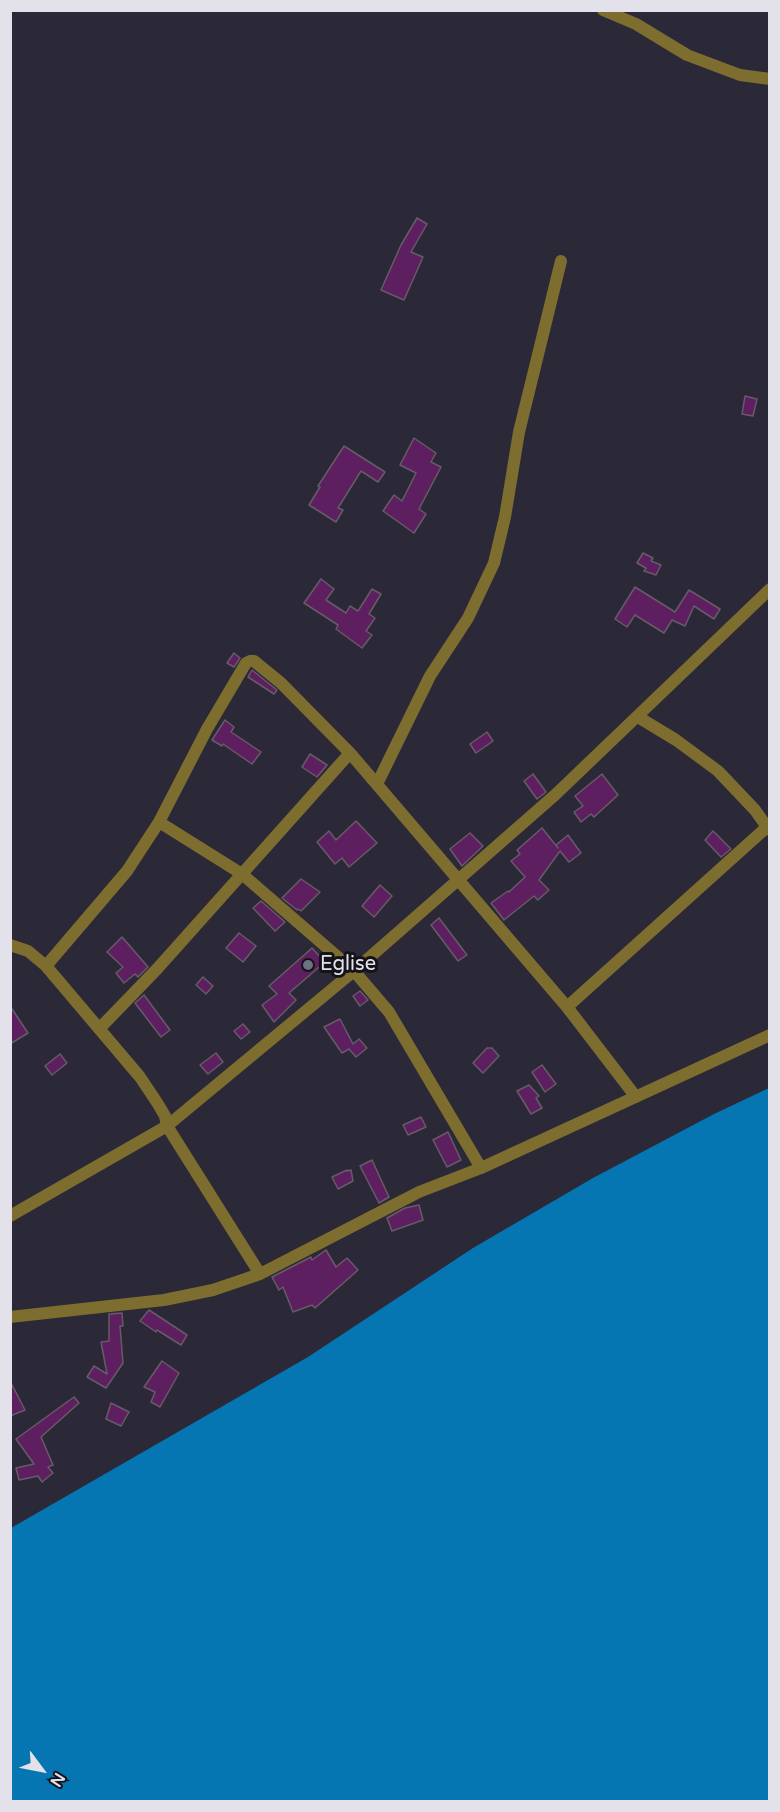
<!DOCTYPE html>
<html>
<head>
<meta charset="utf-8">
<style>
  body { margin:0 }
  #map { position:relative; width:780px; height:1812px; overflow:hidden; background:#2b2937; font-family:"Varela Round",sans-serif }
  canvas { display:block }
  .frame { position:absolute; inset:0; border:12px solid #e3e2eb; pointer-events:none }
  .north { position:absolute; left:12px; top:1740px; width:60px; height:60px; -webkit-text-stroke:4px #141319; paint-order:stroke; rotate:122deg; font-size:16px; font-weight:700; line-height:24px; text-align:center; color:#e3e2eb }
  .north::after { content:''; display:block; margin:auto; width:21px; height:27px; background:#e3e2eb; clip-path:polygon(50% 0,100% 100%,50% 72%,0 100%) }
</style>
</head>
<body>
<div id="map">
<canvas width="780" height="1812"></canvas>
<div class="frame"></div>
<div class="north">N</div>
</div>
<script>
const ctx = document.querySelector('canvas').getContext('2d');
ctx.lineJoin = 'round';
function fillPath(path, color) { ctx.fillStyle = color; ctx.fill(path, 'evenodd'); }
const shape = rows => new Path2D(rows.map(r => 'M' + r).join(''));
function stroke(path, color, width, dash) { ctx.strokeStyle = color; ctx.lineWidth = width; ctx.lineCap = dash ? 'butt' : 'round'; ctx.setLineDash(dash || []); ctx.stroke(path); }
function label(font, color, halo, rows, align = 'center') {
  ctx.font = font + ' "Varela Round",sans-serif'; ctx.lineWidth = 6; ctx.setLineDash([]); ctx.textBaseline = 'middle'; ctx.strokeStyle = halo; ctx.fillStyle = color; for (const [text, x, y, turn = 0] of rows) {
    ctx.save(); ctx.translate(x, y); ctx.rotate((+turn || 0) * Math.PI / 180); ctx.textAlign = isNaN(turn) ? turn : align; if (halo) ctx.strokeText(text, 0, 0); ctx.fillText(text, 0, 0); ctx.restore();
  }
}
fillPath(shape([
  [769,1088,769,1801,11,1801,11,1528,308,1357,473,1248,593,1178,714,1114]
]), '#0576b2');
const building = shape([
  [417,218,427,224,411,252,423,257,404,300,381,290,401,245,417,218],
  [745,396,757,399,753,416,742,414,745,396],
  [414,438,436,453,431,462,441,467,419,509,426,514,414,533,383,511,394,495,402,501,416,473,400,465,414,438],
  [344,446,385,472,378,482,361,471,338,508,343,510,336,522,309,505,320,487,318,486,344,446],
  [643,553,653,558,651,561,661,565,656,575,644,571,646,568,637,563,643,553],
  [321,579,334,589,326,600,346,613,350,606,358,611,372,589,381,594,369,614,375,618,366,631,372,635,362,648,336,629,338,625,304,603,321,579],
  [635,587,675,612,689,590,720,609,714,619,694,606,685,626,672,620,664,633,635,615,627,627,615,619,635,587],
  [234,653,240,658,234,667,227,663,234,653],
  [252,670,277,690,274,694,248,677,252,670],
  [225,720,234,727,231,732,261,752,252,764,223,744,222,746,212,740,225,720],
  [487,732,493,741,476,753,470,744,487,732],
  [310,754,327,765,317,777,302,767,310,754],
  [533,774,546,792,537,799,524,781,533,774],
  [602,774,618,795,594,817,591,814,581,822,574,812,583,806,575,796,602,774],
  [356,821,377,843,349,867,342,858,335,864,317,842,329,831,336,840,356,821],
  [542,828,558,848,556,845,568,835,581,853,569,862,560,851,539,880,549,890,538,900,534,896,504,920,491,903,508,891,509,892,525,877,511,861,520,854,517,850,542,828],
  [713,831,731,849,721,857,705,840,713,831],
  [470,833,483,846,462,866,450,849,470,833],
  [301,879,320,892,301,911,298,909,297,910,282,898,301,879],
  [380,885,392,896,374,917,362,906,380,885],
  [261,901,285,922,275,931,253,908,261,901],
  [439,918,467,955,458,961,431,925,439,918],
  [239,933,256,946,243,962,226,948,239,933],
  [122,937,148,967,138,977,135,974,124,983,116,973,123,967,107,952,122,937],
  [312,948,325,962,289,993,296,1000,274,1022,262,1005,277,994,269,986,312,948],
  [203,977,213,986,206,994,196,985,203,977],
  [360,991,368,1000,360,1006,353,996,360,991],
  [144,995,170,1030,161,1037,135,1003,144,995],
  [10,1006,28,1033,10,1044,10,1006],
  [340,1019,353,1044,359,1039,367,1048,356,1057,349,1049,342,1053,324,1027,340,1019],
  [243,1024,250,1032,241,1039,234,1031,243,1024],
  [487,1048,492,1048,499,1056,483,1073,473,1063,487,1048],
  [216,1053,223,1062,208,1074,200,1065,216,1053],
  [60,1054,67,1063,52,1075,45,1066,60,1054],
  [542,1065,556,1084,545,1092,532,1072,542,1065],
  [529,1085,539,1096,536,1098,542,1108,531,1114,517,1091,529,1085],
  [421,1117,426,1127,408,1135,403,1125,421,1117],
  [448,1132,461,1160,447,1167,433,1140,448,1132],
  [372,1160,389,1197,379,1203,360,1166,372,1160],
  [347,1170,347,1171,351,1170,353,1181,338,1189,332,1177,347,1170],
  [419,1205,423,1220,392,1231,387,1218,405,1208,419,1205],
  [326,1250,336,1267,347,1258,358,1270,315,1308,312,1305,293,1312,283,1287,279,1290,272,1277,311,1257,312,1260,326,1250],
  [149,1310,187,1335,181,1345,157,1330,156,1332,140,1321,149,1310],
  [122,1313,123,1326,120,1326,123,1363,106,1388,87,1377,94,1366,107,1374,101,1342,109,1341,109,1314,122,1313],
  [162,1361,179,1373,160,1407,151,1402,155,1392,144,1387,162,1361],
  [10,1381,25,1410,10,1416,10,1381],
  [74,1397,79,1403,41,1437,53,1465,48,1467,53,1473,42,1482,38,1476,19,1480,16,1468,34,1464,16,1439,74,1397],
  [111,1403,129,1412,121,1426,106,1419,111,1403]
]);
fillPath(building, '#5e1f61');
stroke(building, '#675b67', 1.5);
stroke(shape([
  [603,10,636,24,687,55,740,75,770,79],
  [638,717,676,740,718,771,755,810,767,827,770,825],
  [377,784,430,676,468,618,494,563,505,517,519,432,561,261],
  [159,822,242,874,354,971,389,1012,481,1168],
  [10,945,28,951,46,966],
  [567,1007,767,827,770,830],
  [99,1029,157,969,350,753],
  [10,1216,167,1126,354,971,555,795,770,589],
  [260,1274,167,1126,165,1116,158,1104,140,1077,46,966,127,871,159,822,207,729,246,663,250,661,254,661,281,683,350,753,567,1007,636,1097],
  [10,1317,164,1300,213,1290,260,1274,419,1192,481,1168,770,1035]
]), '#7d6d2f', 12);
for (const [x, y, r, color] of [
  [308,965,6,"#6b7280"]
]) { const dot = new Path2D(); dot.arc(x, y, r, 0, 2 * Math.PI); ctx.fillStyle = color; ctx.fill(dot); stroke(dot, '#141319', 2); }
label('20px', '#e3e2eb', '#141319', [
  ["Eglise",320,965]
], 'left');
</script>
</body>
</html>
